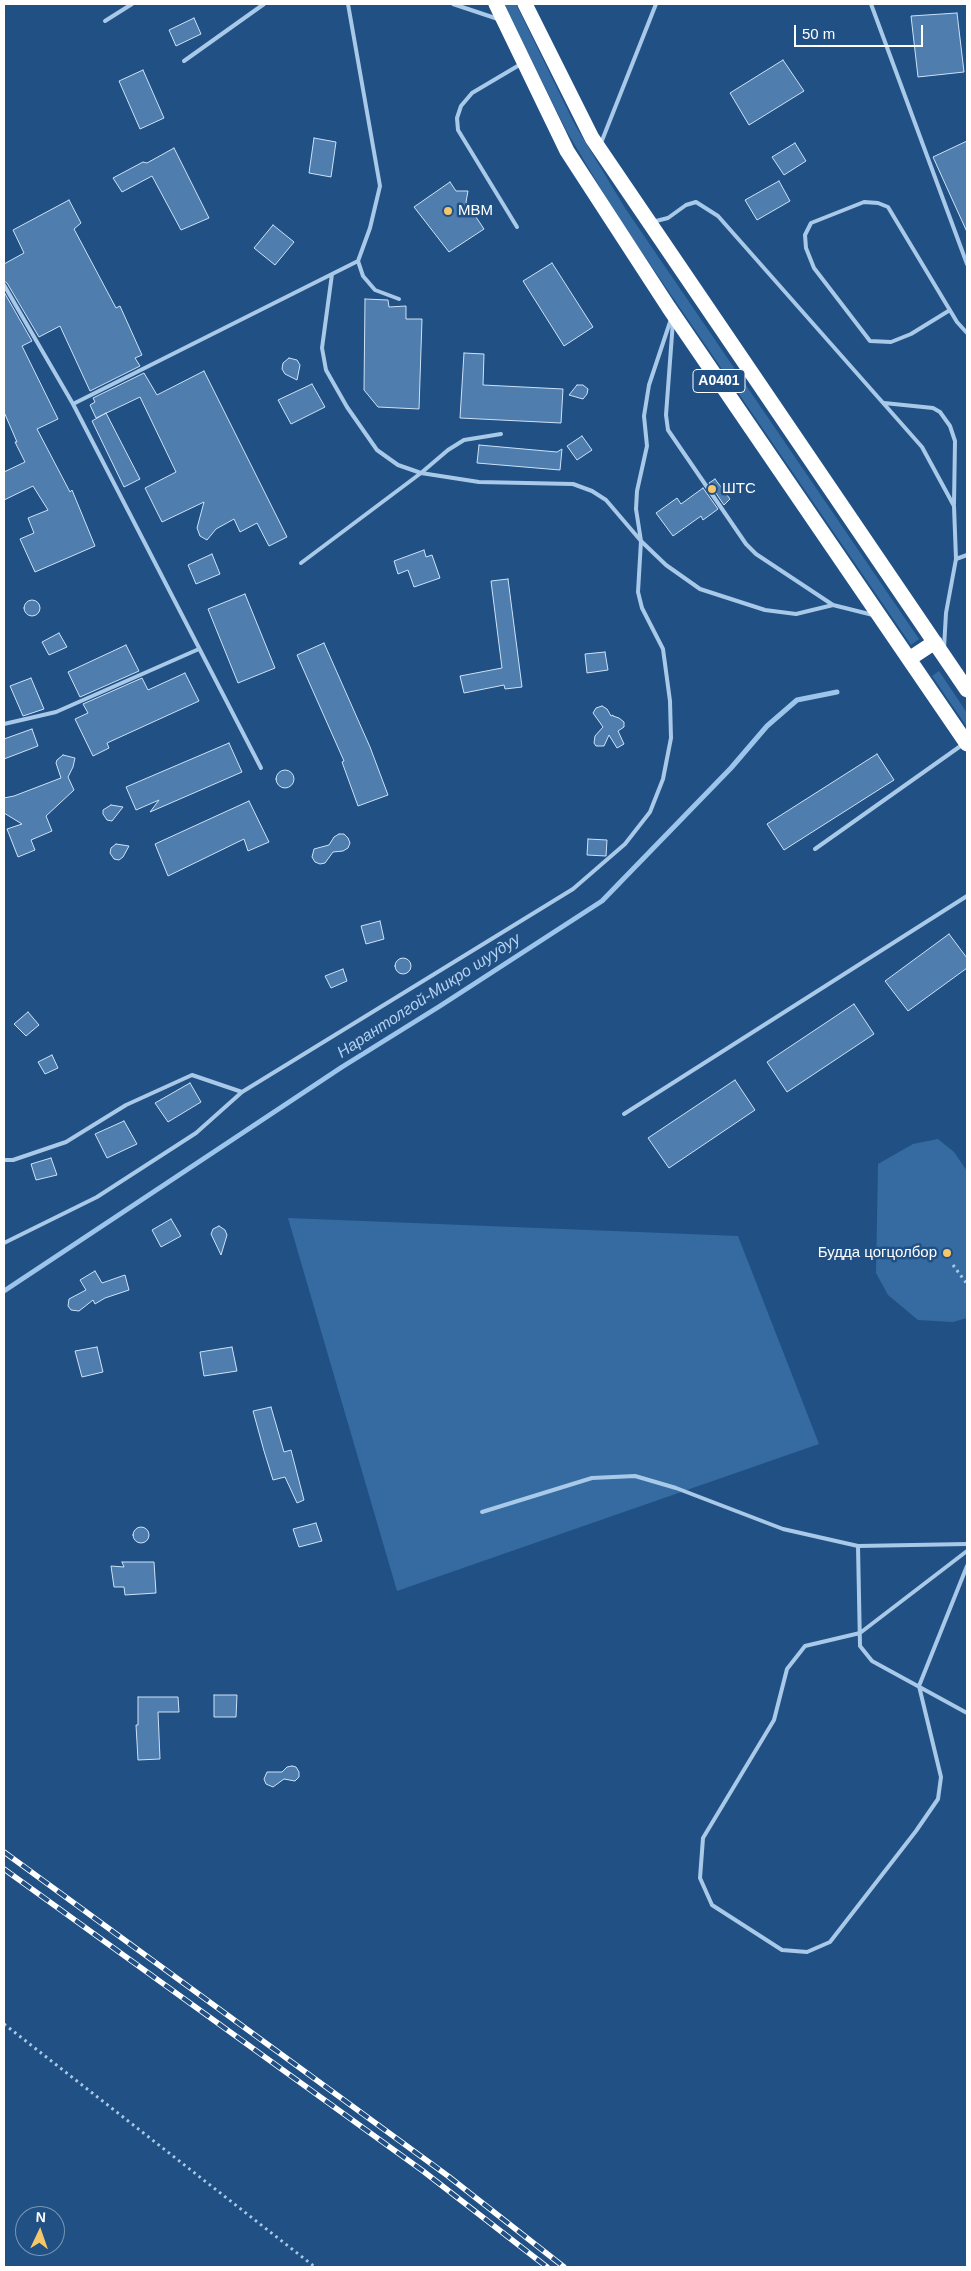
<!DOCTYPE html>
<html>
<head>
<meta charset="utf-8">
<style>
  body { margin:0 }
  #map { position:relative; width:971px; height:2271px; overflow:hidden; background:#215084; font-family:Arial,sans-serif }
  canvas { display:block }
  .frame { position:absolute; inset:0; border:5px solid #fff; pointer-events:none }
  .north { position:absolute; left:15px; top:2206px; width:50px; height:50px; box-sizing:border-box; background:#215084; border:1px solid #7a96b5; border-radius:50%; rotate:3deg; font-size:14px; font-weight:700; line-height:20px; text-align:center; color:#fff }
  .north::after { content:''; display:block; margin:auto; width:18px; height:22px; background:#f5c76b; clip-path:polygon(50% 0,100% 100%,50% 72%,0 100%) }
  .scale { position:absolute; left:794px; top:25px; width:129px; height:22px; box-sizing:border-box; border:2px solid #fff; border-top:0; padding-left:6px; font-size:15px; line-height:18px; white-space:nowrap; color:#fff; -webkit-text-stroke:4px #215084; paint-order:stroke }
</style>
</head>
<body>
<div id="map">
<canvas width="971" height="2271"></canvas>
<div class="frame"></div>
<div class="north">N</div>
<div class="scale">50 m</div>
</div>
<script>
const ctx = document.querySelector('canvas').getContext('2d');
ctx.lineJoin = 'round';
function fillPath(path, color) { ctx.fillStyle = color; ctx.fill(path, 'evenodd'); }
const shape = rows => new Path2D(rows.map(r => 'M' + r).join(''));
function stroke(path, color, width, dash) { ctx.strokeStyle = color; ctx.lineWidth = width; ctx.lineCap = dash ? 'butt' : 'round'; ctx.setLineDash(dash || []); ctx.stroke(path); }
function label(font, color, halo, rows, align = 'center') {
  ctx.font = font + ' Arial,sans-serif'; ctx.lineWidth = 5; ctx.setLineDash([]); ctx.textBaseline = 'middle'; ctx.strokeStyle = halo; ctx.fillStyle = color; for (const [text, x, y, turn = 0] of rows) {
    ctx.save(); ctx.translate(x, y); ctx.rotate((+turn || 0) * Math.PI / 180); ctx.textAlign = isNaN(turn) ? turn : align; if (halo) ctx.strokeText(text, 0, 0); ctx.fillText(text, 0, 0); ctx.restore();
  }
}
fillPath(shape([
  [504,4,516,4,575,125,625,208,919,639,911,645,617,216,566,130],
  [939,671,967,713,967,727,932,676],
  [938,1139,954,1152,967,1171,967,1318,953,1322,918,1320,888,1295,876,1273,878,1164,913,1144],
  [288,1218,738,1236,819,1444,397,1591]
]), '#356ba1');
stroke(shape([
  [4,1291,342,1067,440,1006,602,901,731,768,767,726,797,700,837,692]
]), '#9dc4ea', 5);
const building = shape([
  [957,13,964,72,918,77,911,16,957,13],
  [194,18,201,34,176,46,169,30,194,18],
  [783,60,804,91,749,125,730,93,783,60],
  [143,70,164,118,140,129,119,81,143,70],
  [314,138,336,142,331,177,309,173,314,138],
  [967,141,967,232,933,157,967,141],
  [795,143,806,161,784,175,772,157,795,143],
  [174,148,209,218,181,230,152,176,122,192,113,178,143,162,147,163,174,148],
  [779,181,790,201,757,220,745,200,779,181],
  [450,182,456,191,468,191,466,202,484,229,449,252,414,207,450,182],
  [69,200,81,223,74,229,116,308,120,306,142,355,135,358,140,366,90,391,60,326,39,337,7,283,4,281,4,264,24,253,13,230,69,200],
  [273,225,294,242,275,265,254,248,273,225],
  [552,263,593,327,564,346,523,281,552,263],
  [4,292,32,341,22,346,58,419,37,429,70,492,72,490,95,546,35,572,20,539,34,533,28,518,48,510,33,486,4,500,4,472,25,462,15,442,17,442,4,412,4,292],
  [365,299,388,300,389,307,406,306,406,319,422,319,419,409,378,407,364,390,365,299],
  [464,353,484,354,483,385,563,389,561,423,460,418,464,353],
  [289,358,297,360,300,365,297,380,285,374,282,369,283,363,289,358],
  [204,371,287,537,269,546,257,523,240,532,234,519,216,529,207,540,200,536,197,528,204,502,162,522,145,488,176,472,140,397,96,418,90,405,95,402,93,398,144,373,157,395,204,371],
  [312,384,325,407,291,424,278,400,312,384],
  [577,385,583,385,588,389,587,394,583,399,569,395,577,385],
  [106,413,140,479,124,487,92,421,106,413],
  [582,436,592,450,577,460,567,446,582,436],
  [479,445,557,452,562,449,560,470,477,463,479,445],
  [715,479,730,499,724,505,709,483,715,479],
  [703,488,718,509,703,520,701,516,673,536,656,513,677,498,681,504,703,488],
  [424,550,426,557,432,555,440,578,414,587,408,570,398,574,394,561,424,550],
  [212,554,220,574,196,584,188,565,212,554],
  [508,579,522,687,505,689,504,685,464,693,460,676,502,668,491,581,508,579],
  [245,594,275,668,238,683,208,609,245,594],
  '24 608a8 8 0 1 1 16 0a8 8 0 1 1-16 0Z',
  [59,633,67,647,49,655,42,642,59,633],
  [324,643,370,747,388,795,358,806,342,762,344,761,297,655,324,643],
  [126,645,139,671,80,697,68,672,126,645],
  [605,652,608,670,587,673,585,654,605,652],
  [185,673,199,701,107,743,109,748,93,756,75,719,88,713,83,704,142,678,148,690,185,673],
  [31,678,44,709,23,716,10,686,31,678],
  [602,706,607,709,611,716,613,715,613,716,619,718,624,722,624,727,618,731,624,744,617,748,609,735,604,746,596,746,594,743,595,736,603,727,593,713,596,708,602,706],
  [32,729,38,746,4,759,4,739,32,729],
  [229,743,242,772,150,812,159,800,136,810,126,787,229,743],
  [877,754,894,780,784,850,767,824,877,754],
  [63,755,75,758,73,767,68,777,74,790,46,816,52,831,31,840,35,850,18,857,7,829,22,824,4,813,4,798,14,796,61,778,56,763,57,760,63,755],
  '276 779a9 9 0 1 1 18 0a9 9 0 1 1-18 0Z',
  [249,801,269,842,248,851,244,839,168,876,155,844,249,801],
  [111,805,123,807,112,821,107,820,103,814,103,810,111,805],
  [339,834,344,834,348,838,350,843,348,848,343,851,333,852,325,863,320,864,315,862,312,857,314,849,329,845,334,837,339,834],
  [588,839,607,840,606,856,587,855,588,839],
  [116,844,129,846,123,857,119,860,114,859,110,853,111,848,116,844],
  [380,921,384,939,366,944,361,926,380,921],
  [949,934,967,958,967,968,908,1011,885,981,949,934],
  '395 966a8 8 0 1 1 16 0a8 8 0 1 1-16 0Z',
  [343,969,347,981,331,988,325,976,343,969],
  [854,1004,874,1034,787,1092,767,1062,854,1004],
  [28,1012,39,1025,26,1036,14,1024,28,1012],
  [52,1055,58,1068,45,1074,38,1062,52,1055],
  [735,1080,755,1110,669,1168,648,1138,735,1080],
  [190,1083,201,1102,168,1122,155,1103,190,1083],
  [124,1121,137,1144,107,1158,95,1134,124,1121],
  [51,1158,57,1175,36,1180,31,1164,51,1158],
  [171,1219,181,1236,161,1247,152,1230,171,1219],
  [219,1226,225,1230,227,1235,221,1255,211,1234,213,1229,219,1226],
  [95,1271,102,1283,125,1275,129,1290,105,1298,95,1304,93,1300,79,1311,71,1310,68,1306,69,1299,86,1290,80,1280,95,1271],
  [97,1347,103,1372,82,1377,75,1351,97,1347],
  [232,1347,237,1371,204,1376,200,1352,232,1347],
  [271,1407,284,1452,291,1450,304,1500,297,1503,285,1477,273,1480,264,1451,253,1411,271,1407],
  [316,1523,322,1541,299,1547,293,1529,316,1523],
  '133 1535a8 8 0 1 1 16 0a8 8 0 1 1-16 0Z',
  [122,1562,154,1562,156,1593,125,1595,124,1587,114,1587,111,1566,124,1567,122,1562],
  [214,1695,237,1695,236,1717,214,1717,214,1695],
  [138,1697,178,1697,179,1712,158,1712,160,1759,138,1760,136,1725,138,1725,138,1697],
  [292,1766,296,1767,299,1772,299,1777,295,1781,284,1779,273,1787,266,1784,264,1779,267,1772,282,1772,287,1767,292,1766]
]);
fillPath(building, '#4e7dae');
stroke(building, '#cde2f7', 1);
stroke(shape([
  [953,1265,967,1284],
  [4,2024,315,2267]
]), '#a9c9e9', 3, [2.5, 4]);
stroke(shape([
  [348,4,380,186,370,228,358,261,363,276,375,290,399,299],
  [453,4,498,19],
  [871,4,967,264],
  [105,21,132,4],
  [184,61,264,4],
  [601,143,656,4],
  [652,222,668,218,686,205,696,202,718,216,922,447,954,506,956,559,946,613,944,648],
  [517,227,458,130,457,118,461,106,472,93,521,64],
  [332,274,322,348,326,370,347,407,377,450,398,465,421,473,479,482,573,484,592,491,606,500,641,541,666,565,700,589,765,610,796,614,833,605],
  [4,285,73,404,261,768],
  [950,310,911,334,891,342,870,341,814,268,806,248,805,235,811,223,864,202,878,203,888,207,957,322,967,333],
  [673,321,666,415,668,430,746,544,756,554,833,605,873,615],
  [884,403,933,408,940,412,950,426,955,441,954,504],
  [73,404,358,261],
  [956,559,967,555],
  [301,563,421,473,448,450,464,440,501,434],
  [4,724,56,712,199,649],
  [815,849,962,745],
  [624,1114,967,896],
  [4,1160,13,1160,66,1142,126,1105,192,1075,242,1092,573,889,625,844,650,812,663,779,671,738,670,701,663,649,642,608,638,592,641,541,636,509,637,491,647,446,644,416,649,385,671,319],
  [4,1243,97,1197,196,1133,242,1092],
  [482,1512,592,1478,635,1476,676,1488,783,1529,858,1546,967,1544],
  [858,1546,860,1646,872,1661,967,1713],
  [967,1551,860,1633,805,1646,787,1669,774,1720,703,1838,700,1878,712,1905,782,1950,807,1952,830,1942,916,1831,938,1799,941,1777,919,1686,967,1566]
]), '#a9c9e9', 4);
stroke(shape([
  [496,4,567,151,669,308,967,744],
  [525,4,592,138,967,690],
  [909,659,935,642]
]), '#fff', 15);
const rail = shape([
  [4,1852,448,2176,564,2267],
  [4,1869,423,2171,547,2267]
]);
stroke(rail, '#fff', 5.5);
stroke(rail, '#215084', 4, [11]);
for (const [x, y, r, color] of [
  [448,211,5,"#f5c76b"],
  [712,489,5,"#f5c76b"],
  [947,1253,5,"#f5c76b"]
]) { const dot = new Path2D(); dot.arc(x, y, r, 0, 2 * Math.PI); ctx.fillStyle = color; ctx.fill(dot); stroke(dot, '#215084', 2); }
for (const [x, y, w] of [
  [719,381,52]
]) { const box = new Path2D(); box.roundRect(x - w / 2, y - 11.5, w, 23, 4); ctx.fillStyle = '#215084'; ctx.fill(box); stroke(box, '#fff', 1); }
label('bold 14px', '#fff', null, [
  ["A0401",719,381]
]);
label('15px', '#fff', '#215084', [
  ["MBM",458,211],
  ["ШТС",722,489],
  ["Будда цогцолбор",937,1253,"right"]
], 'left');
label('italic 16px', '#b5d2f0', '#215084', [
  ["Нарантолгой-Микро шуудуу",429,996,-33]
]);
</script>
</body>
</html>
